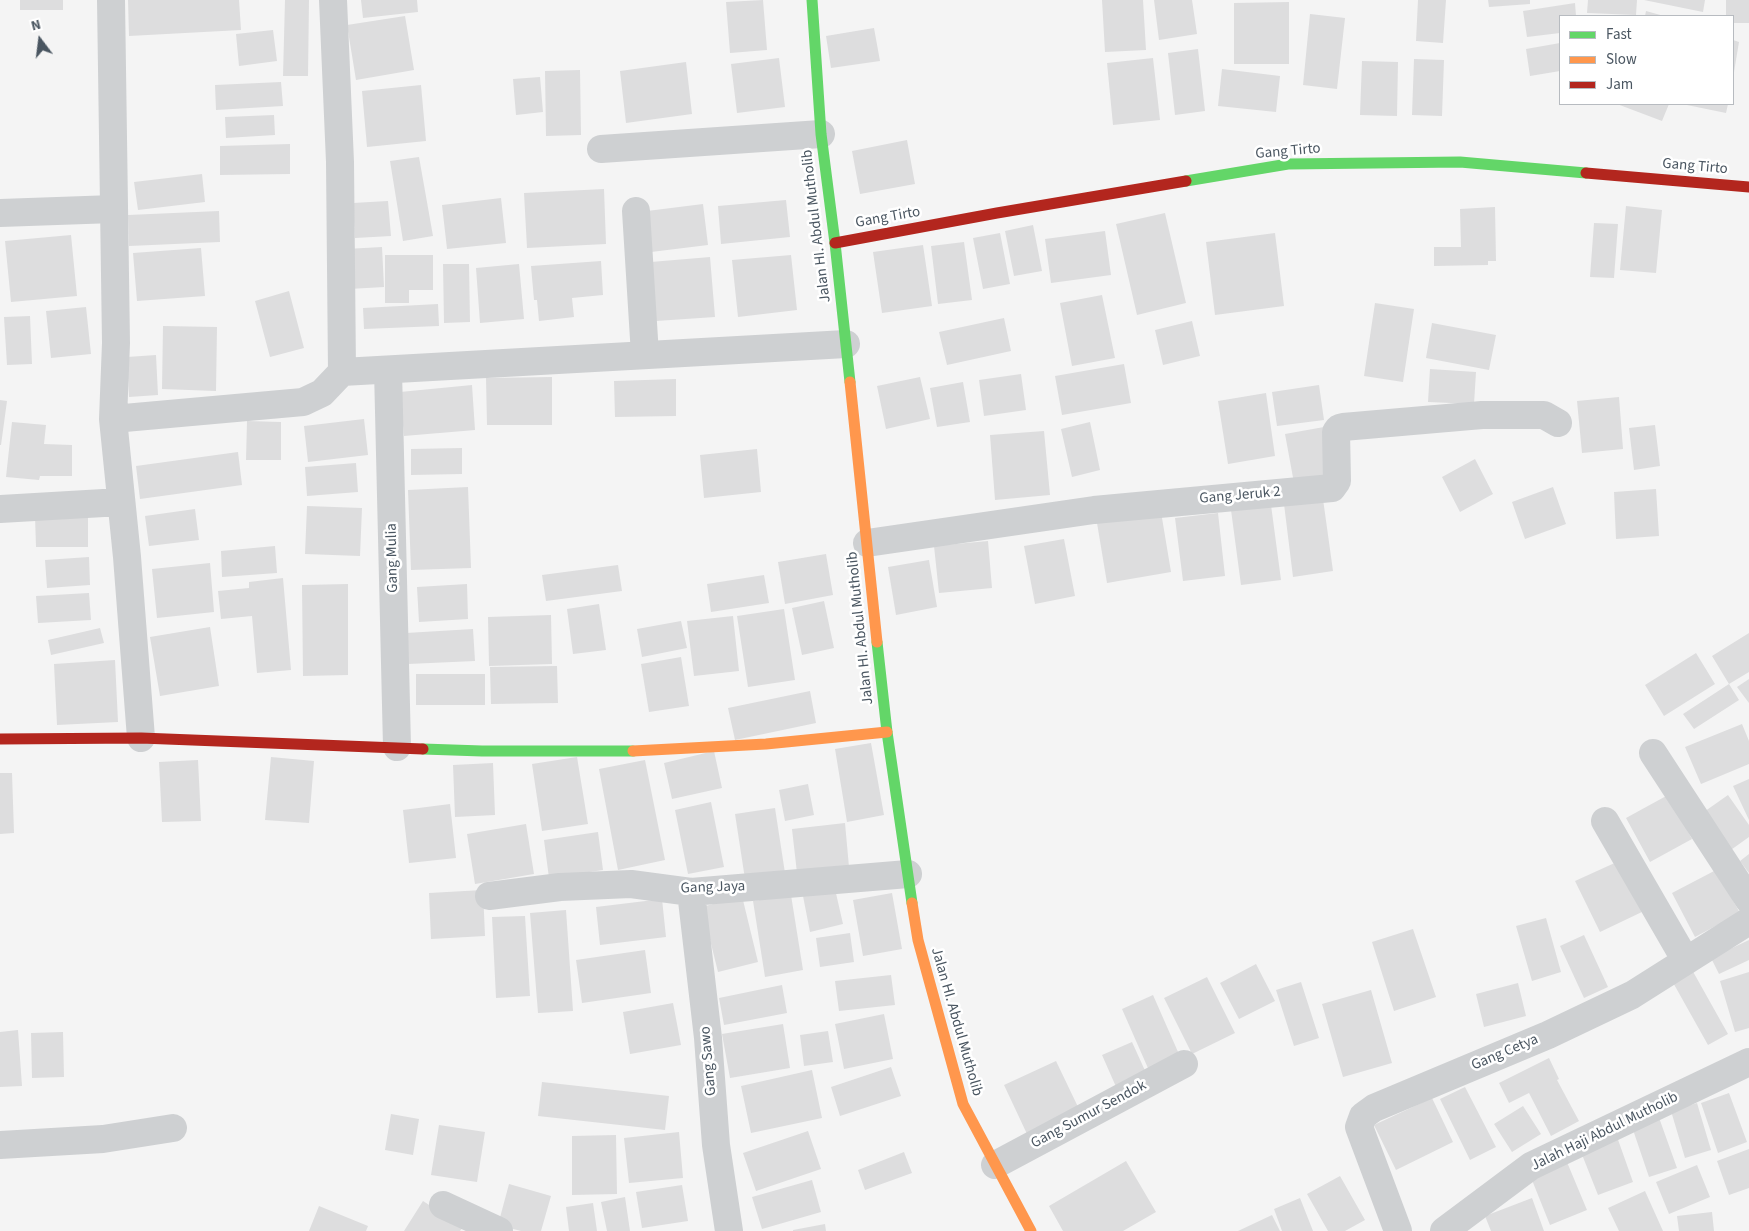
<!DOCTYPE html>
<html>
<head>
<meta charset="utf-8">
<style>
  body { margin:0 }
  #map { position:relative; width:1749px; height:1231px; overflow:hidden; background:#f4f4f4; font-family:"Source Sans 3",sans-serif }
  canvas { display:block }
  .legend { position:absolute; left:1559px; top:15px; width:175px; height:90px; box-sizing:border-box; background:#fff; border:1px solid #b7bbc0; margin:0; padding:6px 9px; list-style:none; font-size:15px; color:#4a5661 }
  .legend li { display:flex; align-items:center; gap:10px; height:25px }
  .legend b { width:25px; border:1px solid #b7bbc0 }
  .north { position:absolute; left:15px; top:15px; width:50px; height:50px; -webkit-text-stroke:4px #fff; paint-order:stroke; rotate:345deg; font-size:14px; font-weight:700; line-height:20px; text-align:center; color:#4a5661 }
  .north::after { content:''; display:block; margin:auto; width:18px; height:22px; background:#4a5661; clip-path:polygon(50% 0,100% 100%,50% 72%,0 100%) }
</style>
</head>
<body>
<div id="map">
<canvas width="1749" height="1231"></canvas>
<ul class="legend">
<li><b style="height:6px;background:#63d668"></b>Fast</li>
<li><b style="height:6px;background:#ff974d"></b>Slow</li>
<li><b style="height:6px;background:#b3261e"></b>Jam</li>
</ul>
<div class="north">N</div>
</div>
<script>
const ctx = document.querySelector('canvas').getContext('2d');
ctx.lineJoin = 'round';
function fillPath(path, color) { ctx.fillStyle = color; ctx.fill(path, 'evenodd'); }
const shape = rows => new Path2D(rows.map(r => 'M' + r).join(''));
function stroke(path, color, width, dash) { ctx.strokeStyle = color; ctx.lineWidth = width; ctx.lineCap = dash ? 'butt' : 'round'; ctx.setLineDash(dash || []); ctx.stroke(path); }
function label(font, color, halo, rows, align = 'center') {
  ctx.font = font + ' "Source Sans 3",sans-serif'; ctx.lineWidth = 5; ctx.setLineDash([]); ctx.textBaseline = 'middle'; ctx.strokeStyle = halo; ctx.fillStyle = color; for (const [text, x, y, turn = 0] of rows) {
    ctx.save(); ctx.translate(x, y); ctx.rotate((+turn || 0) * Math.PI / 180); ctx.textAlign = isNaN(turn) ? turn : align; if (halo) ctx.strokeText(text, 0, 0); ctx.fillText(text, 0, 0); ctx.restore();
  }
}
fillPath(shape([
  [20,0,63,0,63,10,20,10],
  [128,0,239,0,241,30,129,36],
  [285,0,309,0,308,76,283,76],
  [361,0,417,0,418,12,363,18],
  [763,0,767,50,730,53,726,2],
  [1102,0,1143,0,1146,50,1105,52],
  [1154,0,1192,0,1197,34,1159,40],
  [1418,0,1446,0,1443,43,1416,41],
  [1488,0,1530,0,1530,4,1489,7],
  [1588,0,1637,0,1636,15,1587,13],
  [1644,0,1705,0,1703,12],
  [1726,0,1749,0,1749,23,1733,23,1733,16,1726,16],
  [1289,2,1289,64,1234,64,1234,3],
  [1575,3,1576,16,1560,16,1560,33,1527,37,1523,11],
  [1646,11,1664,16,1645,16],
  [1310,14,1345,18,1337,89,1303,85],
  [405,16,414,70,356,80,347,25],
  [874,28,880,61,831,68,826,36],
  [273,30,277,61,239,66,236,34],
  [1733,40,1739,42,1734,72,1733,72],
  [1560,43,1560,71,1530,76,1526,49],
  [1198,49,1205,111,1175,115,1168,53],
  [779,58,785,107,737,113,731,64],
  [1153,58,1160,120,1113,125,1107,63],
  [1414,59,1444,60,1442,116,1412,115],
  [1362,61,1398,62,1397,116,1360,115],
  [686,62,692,114,626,123,620,71],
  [1222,69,1280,76,1276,112,1218,106],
  [580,70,581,135,546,136,545,71],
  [540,77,543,112,516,115,513,79],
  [281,82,283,106,216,110,215,85],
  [421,85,426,141,367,147,362,91],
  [1617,104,1669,104,1662,121],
  [1682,104,1728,104,1726,113],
  [274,115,275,135,226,138,225,117],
  [907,140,915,184,860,194,852,151],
  [290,144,290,174,220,175,220,146],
  [419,157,433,236,403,241,390,161],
  [202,174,205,202,138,210,134,182],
  [604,189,606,244,527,248,524,193],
  [501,198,506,243,447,249,442,205],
  [786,200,790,237,721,244,718,206],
  [388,201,391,236,355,238,353,203],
  [703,204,708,245,651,252,647,211],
  [1626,206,1662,210,1656,273,1620,270],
  [1495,207,1496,261,1488,261,1488,265,1434,266,1434,247,1461,247,1460,209],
  [219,211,220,242,129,246,128,215],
  [1165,213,1186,303,1137,315,1116,224],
  [1594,223,1618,224,1614,278,1590,277],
  [1033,225,1042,271,1014,276,1005,231],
  [1105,231,1111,275,1051,283,1045,239],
  [1000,233,1010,284,983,289,973,238],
  [1275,233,1284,306,1215,315,1206,242],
  [71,235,77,296,11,302,5,241],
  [964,242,972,300,938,304,931,246],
  [923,245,932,306,882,313,873,252],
  [382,247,384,287,349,289,346,249],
  [201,248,205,296,137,301,133,253],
  [385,255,433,255,433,290,409,290,409,303,385,303],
  [791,255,797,310,738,317,732,260],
  [710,257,715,317,656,321,651,262],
  [601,261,603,295,572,298,574,317,539,321,537,300,534,300,531,266],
  [443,264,469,264,470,322,444,323],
  [519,264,524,319,480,323,476,268],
  [289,291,304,348,270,357,255,301],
  [1102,295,1115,358,1072,366,1060,303],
  [1375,303,1414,309,1403,382,1364,376],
  [438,304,439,326,364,329,363,308],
  [86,307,91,354,51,358,46,311],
  [30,316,32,364,7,365,4,317],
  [1004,318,1011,351,947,365,939,332],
  [1192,321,1200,356,1163,365,1155,330],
  [1432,323,1496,335,1489,370,1426,358],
  [163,326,217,327,216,391,162,389],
  [156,355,158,395,129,397,127,357],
  [1124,364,1131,403,1062,415,1055,376],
  [1430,369,1476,372,1474,404,1428,402],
  [1021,374,1026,410,984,416,979,380],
  [552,377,552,425,487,425,486,378],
  [920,377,930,419,886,429,877,386],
  [676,379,676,416,615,417,614,381],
  [963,382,970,422,937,427,930,388],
  [472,385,475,430,404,436,400,392],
  [1319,385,1324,420,1277,426,1272,392],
  [1266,393,1275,456,1228,464,1218,401],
  [1619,397,1623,449,1582,453,1577,401],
  [0,400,7,401,1,445,0,445],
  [364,419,368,455,308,462,304,426],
  [247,421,281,422,281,460,246,460],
  [12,422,46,425,44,444,72,445,72,476,40,476,39,480,6,477],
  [1090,422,1100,470,1072,477,1061,429],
  [1655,425,1660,466,1634,470,1629,428],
  [1324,427,1332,475,1294,483,1285,434],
  [1044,431,1050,495,995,500,990,435],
  [462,448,462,474,411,475,411,449],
  [757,449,761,492,704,498,700,455],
  [238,452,242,485,140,499,136,466],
  [1475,459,1493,494,1460,512,1442,477],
  [356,463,358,492,307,496,305,467],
  [468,487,471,568,411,570,408,490],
  [1553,487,1566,524,1525,539,1512,502],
  [1656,489,1659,536,1616,539,1614,492],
  [1323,499,1333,571,1293,577,1284,504],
  [1271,505,1281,580,1241,585,1231,510],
  [307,506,362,508,360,556,305,554],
  [195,509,199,540,149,546,145,516],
  [1161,512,1171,572,1107,583,1097,523],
  [1218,513,1225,576,1183,581,1175,518],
  [35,516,88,516,88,547,36,547],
  [1064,539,1075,596,1035,604,1024,546],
  [988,541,992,588,939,593,934,546],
  [275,546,277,573,222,577,221,551],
  [826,554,833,595,785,604,778,562],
  [89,557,90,585,47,588,45,560],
  [929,560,937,607,896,615,888,567],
  [210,563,214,612,157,618,152,569],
  [618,565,622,591,546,601,542,575],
  [764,575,769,603,711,612,707,584],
  [283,578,291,670,257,673,252,616,221,619,218,591,249,588,249,582],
  [348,584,348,675,303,676,302,585],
  [467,584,468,619,419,622,417,587],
  [89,593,91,620,38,623,36,596],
  [824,601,834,648,802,655,792,608],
  [599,604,606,650,573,654,567,609],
  [784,609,795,680,748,687,737,616],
  [551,615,552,664,489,666,488,617],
  [733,616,739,671,694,676,687,621],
  [681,621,687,648,642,657,637,629],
  [210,627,219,686,160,696,150,637],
  [100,628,104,643,51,655,48,640],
  [473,629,475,661,408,664,406,633],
  [1749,633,1749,672,1729,684,1712,656],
  [1696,653,1715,684,1664,716,1645,685],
  [681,657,689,706,649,712,641,664],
  [115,660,118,722,57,725,54,664],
  [557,666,558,703,491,704,490,667],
  [416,674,485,674,485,705,416,705],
  [1749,679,1749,703,1737,687],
  [1729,684,1739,700,1694,729,1683,714],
  [810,691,816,723,735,740,728,708],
  [1742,724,1749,741,1749,764,1701,784,1685,747],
  [871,743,884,815,847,822,835,749],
  [714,751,722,788,672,799,664,763],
  [271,757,314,761,309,823,265,820],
  [577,757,588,824,542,831,532,764],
  [198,760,201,821,162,822,159,762],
  [645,760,665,860,618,870,599,769],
  [493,763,495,815,455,817,453,765],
  [0,773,12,773,14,833,0,834],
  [1749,779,1749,820,1733,786],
  [808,784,814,815,785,821,779,790],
  [1668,795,1692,839,1650,862,1626,818],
  [1728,795,1749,825,1749,837,1728,852,1701,814],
  [711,802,724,867,688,874,675,810],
  [450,804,456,858,409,863,403,810],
  [775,808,785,873,745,879,735,814],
  [845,823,849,867,797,873,792,829],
  [526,824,534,874,475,884,467,834],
  [598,832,603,870,549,878,544,840],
  [1749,854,1749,873,1740,861],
  [1619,861,1644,911,1600,932,1575,881],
  [1716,870,1740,913,1695,937,1672,893],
  [835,889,843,924,810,932,803,896],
  [483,890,485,936,431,939,429,893],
  [892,893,902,949,863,956,853,900],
  [791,895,803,970,765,977,753,901],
  [742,896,758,962,718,972,702,907],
  [662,899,666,937,600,945,596,907],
  [566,910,573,1011,538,1013,530,913],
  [525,916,530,996,496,998,492,917],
  [1546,918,1561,972,1532,981,1516,926],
  [1413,929,1436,997,1394,1011,1372,942],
  [850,933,854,962,820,967,816,938],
  [1584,935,1608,987,1584,998,1560,946],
  [1749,940,1749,960,1719,974,1711,958],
  [645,950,651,993,582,1003,576,960],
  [1256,964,1275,1001,1239,1019,1220,983],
  [1691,968,1728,1034,1708,1045,1671,979],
  [1749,972,1749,1028,1735,1032,1720,981],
  [891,975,895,1005,839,1011,835,981],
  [1207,977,1235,1033,1192,1054,1164,998],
  [1301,982,1319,1038,1294,1046,1276,990],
  [1518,983,1526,1016,1484,1027,1476,994],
  [782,985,787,1013,724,1025,719,998],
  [1371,990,1392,1063,1343,1077,1322,1004],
  [1153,995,1182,1061,1151,1075,1122,1009],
  [673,1003,681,1045,630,1054,623,1012],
  [884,1014,893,1059,844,1069,835,1024],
  [783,1024,790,1068,730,1078,722,1034],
  [18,1030,22,1086,0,1087,0,1032],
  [828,1031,833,1062,804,1066,800,1035],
  [63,1032,64,1077,32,1078,31,1033],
  [1132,1042,1147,1075,1117,1089,1102,1055],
  [1549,1058,1559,1079,1557,1080,1579,1121,1551,1136,1529,1093,1509,1103,1499,1083],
  [1056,1061,1079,1109,1027,1134,1004,1085],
  [891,1067,901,1096,840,1116,831,1087],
  [812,1070,822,1118,751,1133,741,1086],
  [542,1082,669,1096,665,1130,538,1116],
  [1465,1087,1496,1147,1470,1160,1440,1099],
  [1729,1093,1747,1142,1718,1153,1701,1103],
  [1432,1098,1453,1142,1396,1170,1374,1125],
  [1697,1103,1711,1150,1685,1158,1671,1111],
  [1523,1106,1541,1134,1512,1152,1494,1124],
  [1657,1112,1677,1168,1649,1177,1630,1121],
  [391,1114,419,1119,413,1155,385,1150],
  [439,1125,485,1132,477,1182,431,1175],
  [808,1131,821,1169,756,1191,743,1153],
  [679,1132,683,1178,629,1183,624,1138],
  [1616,1134,1633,1182,1598,1195,1579,1147],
  [616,1135,617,1194,572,1195,572,1136],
  [1749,1149,1749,1188,1729,1195,1717,1161],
  [904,1152,912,1173,865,1190,858,1170],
  [1564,1155,1587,1210,1550,1225,1528,1170],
  [1126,1161,1156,1212,1123,1231,1063,1231,1049,1206],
  [1697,1165,1710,1197,1669,1214,1656,1182],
  [1340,1176,1365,1220,1345,1231,1328,1231,1307,1194],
  [812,1180,821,1212,762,1229,752,1197],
  [509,1184,551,1196,541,1231,521,1231,498,1225],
  [682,1185,688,1221,642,1228,636,1192],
  [1645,1191,1663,1231,1619,1231,1608,1208],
  [625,1197,630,1231,607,1231,601,1202],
  [1300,1198,1313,1231,1282,1231,1274,1209],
  [1532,1198,1544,1231,1491,1231,1485,1216],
  [423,1201,463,1227,460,1231,404,1231],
  [593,1203,597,1231,569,1231,566,1207],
  [319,1206,368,1226,366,1231,309,1231],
  [1712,1212,1714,1231,1679,1231,1677,1216],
  [1272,1215,1280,1231,1238,1231],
  [825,1224,826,1231,793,1231,793,1230]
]), '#ddddde');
stroke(shape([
  [111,0,116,343,113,419,127,557,141,738],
  [333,0,340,162,342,372],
  [601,149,821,134],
  [636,211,645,355],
  [0,213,114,209],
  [388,370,397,747],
  [113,419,303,402,322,393,342,372,846,344],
  [0,509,121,502],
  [867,543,1094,510,1332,488,1337,481,1336,432,1339,428,1343,427,1482,415,1544,415,1558,423],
  [1653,753,1749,900],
  [1605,821,1686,961],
  [691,892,708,1038,716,1145,729,1231],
  [489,896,560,887,631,884,691,892,908,874],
  [0,1145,103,1139,173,1128],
  [995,1165,1184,1064],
  [443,1205,499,1231],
  [1398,1231,1359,1127,1363,1116,1374,1108,1548,1035,1632,995,1749,921],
  [1444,1231,1531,1166,1749,1062]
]), '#ced0d2', 28);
stroke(shape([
  [812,0,821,134,835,243,850,382],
  [1186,181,1288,164,1460,162,1586,173],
  [877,642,887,732,912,903],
  [423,749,482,751,633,751]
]), '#63d668', 11);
stroke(shape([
  [850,382,877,642],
  [633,751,766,744,887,732],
  [912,903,918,940,963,1104,1031,1231]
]), '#ff974d', 11);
stroke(shape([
  [1586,173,1749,187],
  [835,243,997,213,1186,181],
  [0,739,141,738,423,749]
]), '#b3261e', 11);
label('15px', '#4a5661', '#fff', [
  ["Gang Tirto",1288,152,-5],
  ["Gang Tirto",1695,167,5],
  ["Gang Tirto",888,218,-10],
  ["Jalan HI. Abdul Mutholib",817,226,-97],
  ["Gang Jeruk 2",1240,496,-5],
  ["Gang Mulia",393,558,-91],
  ["Jalan HI. Abdul Mutholib",861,628,-96],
  ["Gang Jaya",713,888,-2],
  ["Jalan HI. Abdul Mutholib",956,1022,74],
  ["Gang Cetya",1505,1053,-23],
  ["Gang Sawo",709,1061,-95],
  ["Gang Sumur Sendok",1089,1115,-28],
  ["Jalah Haji Abdul Mutholib",1605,1132,-26]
]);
</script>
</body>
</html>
